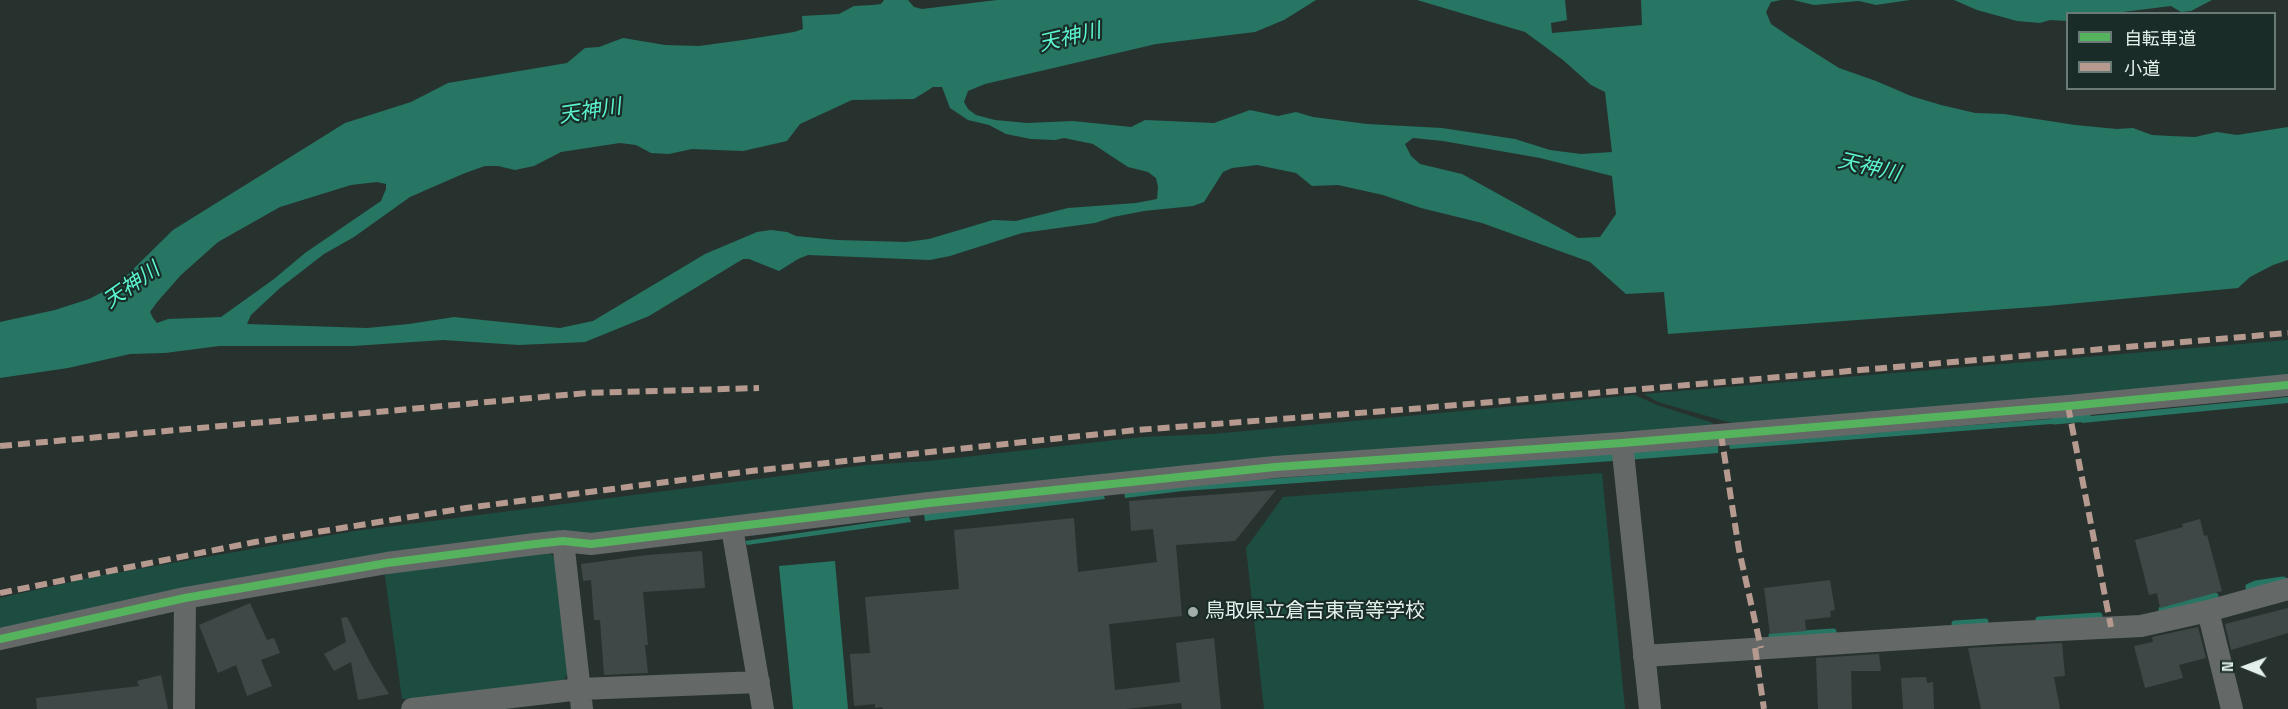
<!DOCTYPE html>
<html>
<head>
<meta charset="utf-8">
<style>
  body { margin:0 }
  #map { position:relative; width:2288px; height:709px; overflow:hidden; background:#27322f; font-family:"Space Grotesk","Noto Sans JP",sans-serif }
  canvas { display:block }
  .legend { position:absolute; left:2066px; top:12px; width:210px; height:78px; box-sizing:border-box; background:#192c27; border:2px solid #6a7a76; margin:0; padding:8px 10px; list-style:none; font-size:18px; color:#e4f0ec }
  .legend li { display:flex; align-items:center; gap:12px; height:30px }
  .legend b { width:30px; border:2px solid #6a7a76 }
  .north { position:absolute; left:2216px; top:637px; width:60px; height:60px; -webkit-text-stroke:4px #192c27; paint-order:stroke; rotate:271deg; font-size:16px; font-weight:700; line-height:24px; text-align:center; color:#e4f0ec }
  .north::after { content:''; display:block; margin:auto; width:21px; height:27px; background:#e4f0ec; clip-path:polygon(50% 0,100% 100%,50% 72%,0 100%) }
</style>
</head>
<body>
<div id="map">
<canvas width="2288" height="709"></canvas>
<ul class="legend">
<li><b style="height:8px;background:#56b35d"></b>自転車道</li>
<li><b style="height:8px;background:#b69a8f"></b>小道</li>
</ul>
<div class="north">N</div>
</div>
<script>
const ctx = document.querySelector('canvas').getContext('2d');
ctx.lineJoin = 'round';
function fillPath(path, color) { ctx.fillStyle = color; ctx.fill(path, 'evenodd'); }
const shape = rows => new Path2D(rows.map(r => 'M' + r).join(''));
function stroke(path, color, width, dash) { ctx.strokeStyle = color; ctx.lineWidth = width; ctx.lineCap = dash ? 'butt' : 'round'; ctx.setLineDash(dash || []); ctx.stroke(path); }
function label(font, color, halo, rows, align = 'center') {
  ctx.font = font + ' "Space Grotesk","Noto Sans JP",sans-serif'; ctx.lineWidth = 4.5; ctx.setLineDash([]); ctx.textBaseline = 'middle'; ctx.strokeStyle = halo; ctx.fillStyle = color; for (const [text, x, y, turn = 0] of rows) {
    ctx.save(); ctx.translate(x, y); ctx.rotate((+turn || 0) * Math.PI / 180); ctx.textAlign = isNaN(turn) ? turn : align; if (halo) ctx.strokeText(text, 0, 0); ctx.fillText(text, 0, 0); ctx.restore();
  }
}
fillPath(shape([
  [2288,340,2288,378,1735,424,1658,402,1644,394],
  [1635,395,1657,405,1713,423,1713,426,611,534,0,632,0,598,98,576,355,531,866,465,929,461,1142,437,1212,434],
  [1602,473,1625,709,1264,709,1246,548,1283,497],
  [546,549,557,560,568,673,560,685,466,695,402,699,384,569]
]), '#1d4d41');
fillPath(shape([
  [884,0,908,0,914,7,922,9,997,0,1316,0,1284,20,1255,32,1156,44,985,84,968,91,964,102,968,109,976,115,995,120,1027,123,1073,121,1131,127,1145,120,1214,123,1250,110,1278,116,1296,112,1313,117,1367,124,1442,128,1515,139,1550,150,1581,154,1612,152,1605,92,1591,85,1563,60,1525,32,1417,0,1565,0,1567,20,1551,23,1552,33,1642,25,1641,0,1781,0,1771,2,1766,12,1771,24,1790,37,1839,68,1876,81,1911,96,1941,105,1975,113,2004,114,2075,125,2117,129,2133,128,2152,135,2170,136,2195,137,2217,132,2237,135,2288,127,2288,260,2273,265,2250,277,2238,288,2047,306,1668,334,1664,292,1626,294,1590,262,1482,223,1421,208,1383,195,1338,185,1312,186,1296,173,1257,165,1232,168,1223,172,1204,202,1193,206,1144,211,1113,217,1095,223,1022,233,950,256,930,260,808,255,798,259,779,271,749,259,743,259,649,316,585,342,519,345,443,340,353,346,219,346,165,353,130,354,68,368,0,378,0,322,55,310,89,299,118,284,173,230,345,123,411,102,448,83,567,63,585,48,599,47,623,38,665,45,699,46,743,40,794,32,803,29,802,16,839,14,854,6,873,5,881,4],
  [933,87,942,87,950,108,968,120,989,125,1006,134,1031,139,1055,140,1064,138,1093,144,1128,167,1148,172,1156,178,1158,187,1157,199,1136,203,1068,208,1016,221,993,220,929,239,906,242,837,240,796,236,787,232,771,230,757,232,705,254,593,321,560,328,454,317,409,324,367,328,247,324,251,315,280,288,324,254,354,237,410,197,465,173,485,166,498,166,515,170,534,166,561,152,620,143,636,145,651,153,669,154,692,149,743,151,787,141,800,124,852,100,914,99],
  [1413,138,1443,141,1540,158,1612,176,1616,214,1600,237,1578,238,1462,174,1420,164,1411,156,1405,144],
  [377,182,386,184,386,189,381,201,305,253,274,279,221,317,168,319,157,323,153,318,150,312,158,301,181,275,218,242,280,207,351,185],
  [1793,0,1910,0,1876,5,1859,1,1814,5],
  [1954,0,2212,0,2191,11,2181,12,2171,6,2115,13,2068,14,2067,21,2050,20,2040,23,2017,21,1977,10],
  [2288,397,2288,403,2082,423,2080,417],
  [2062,418,2064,423,1730,449,1729,444],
  [1718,446,1718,453,1613,461,1183,491,1125,498,1124,491,1184,485],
  [1103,494,1105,499,925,521,924,514],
  [909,517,911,522,747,545,745,541],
  [835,561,848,709,793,709,779,566]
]), '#267663');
stroke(shape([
  [2054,421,2088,418],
  [2249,587,2256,584,2283,580],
  [2162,610,2215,596],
  [2039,620,2099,616],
  [1955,624,1985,622],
  [1772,636,1833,632]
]), '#267663', 7);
fillPath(shape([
  [1276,490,1235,541,1176,545,1182,616,1109,624,1115,690,1180,682,1176,643,1214,638,1221,709,1182,709,1181,703,1126,709,883,709,882,707,875,708,875,704,854,706,850,654,870,653,865,597,959,589,954,530,1074,518,1078,572,1157,562,1153,529,1131,531,1129,501],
  [2200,519,2204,536,2207,535,2222,591,2160,608,2157,593,2149,595,2135,540,2183,527,2182,524],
  [702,551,705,588,643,592,648,645,645,645,648,673,604,675,600,620,594,620,591,580,583,581,581,564,647,555],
  [1830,580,1835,610,1830,611,1831,617,1805,620,1806,631,1770,634,1764,588],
  [250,603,267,640,274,638,280,653,261,660,272,686,247,696,236,665,218,673,199,625],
  [2288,608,2288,633,2231,650,2225,624],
  [347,617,371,664,389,694,358,700,351,662,334,671,324,654,346,642,341,618],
  [2198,627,2206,658,2179,665,2183,678,2145,688,2134,646,2153,642,2152,637],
  [2062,643,2065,676,2054,677,2060,709,1981,709,1968,648],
  [1879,654,1881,671,1851,671,1852,709,1818,709,1816,658],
  [161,675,168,709,37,709,36,698,139,686,137,681],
  [1926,677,1927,683,1933,682,1934,709,1903,709,1901,678]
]), '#3f4846');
stroke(shape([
  [1622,443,1650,709],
  [732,528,763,709],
  [563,541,582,709],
  [2208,611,2232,709],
  [0,639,185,598,387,563,535,544,563,541,591,544,929,503,1275,467,1622,443,2068,406,2288,385],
  [1644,656,1998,633,2141,626,2208,611,2288,589],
  [184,709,185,598],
  [412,709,580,689,759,682]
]), '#646968', 22);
stroke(shape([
  [2068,406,2111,627],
  [1721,434,1739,550,1761,648],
  [0,446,587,393,759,388],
  [0,593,255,542,466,508,751,471,1137,430,1411,409,2288,333],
  [1755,648,1764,709]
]), '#b69a8f', 6, [12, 6]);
stroke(shape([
  [0,639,185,598,387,563,535,544,563,541,591,544,929,503,1275,467,1622,443,2068,406,2288,385]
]), '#56b35d', 8);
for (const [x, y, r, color] of [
  [1193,612,6,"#a2aeaa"]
]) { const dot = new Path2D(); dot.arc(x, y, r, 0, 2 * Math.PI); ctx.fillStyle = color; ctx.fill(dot); stroke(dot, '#192c27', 2); }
label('20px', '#e4f0ec', '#192c27', [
  ["鳥取県立倉吉東高等学校",1205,612]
], 'left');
label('italic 21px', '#5bf4cf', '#192c27', [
  ["天神川",1070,38,-13],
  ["天神川",590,112,-9],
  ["天神川",1869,168,13],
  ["天神川",132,286,-35]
]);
</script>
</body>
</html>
